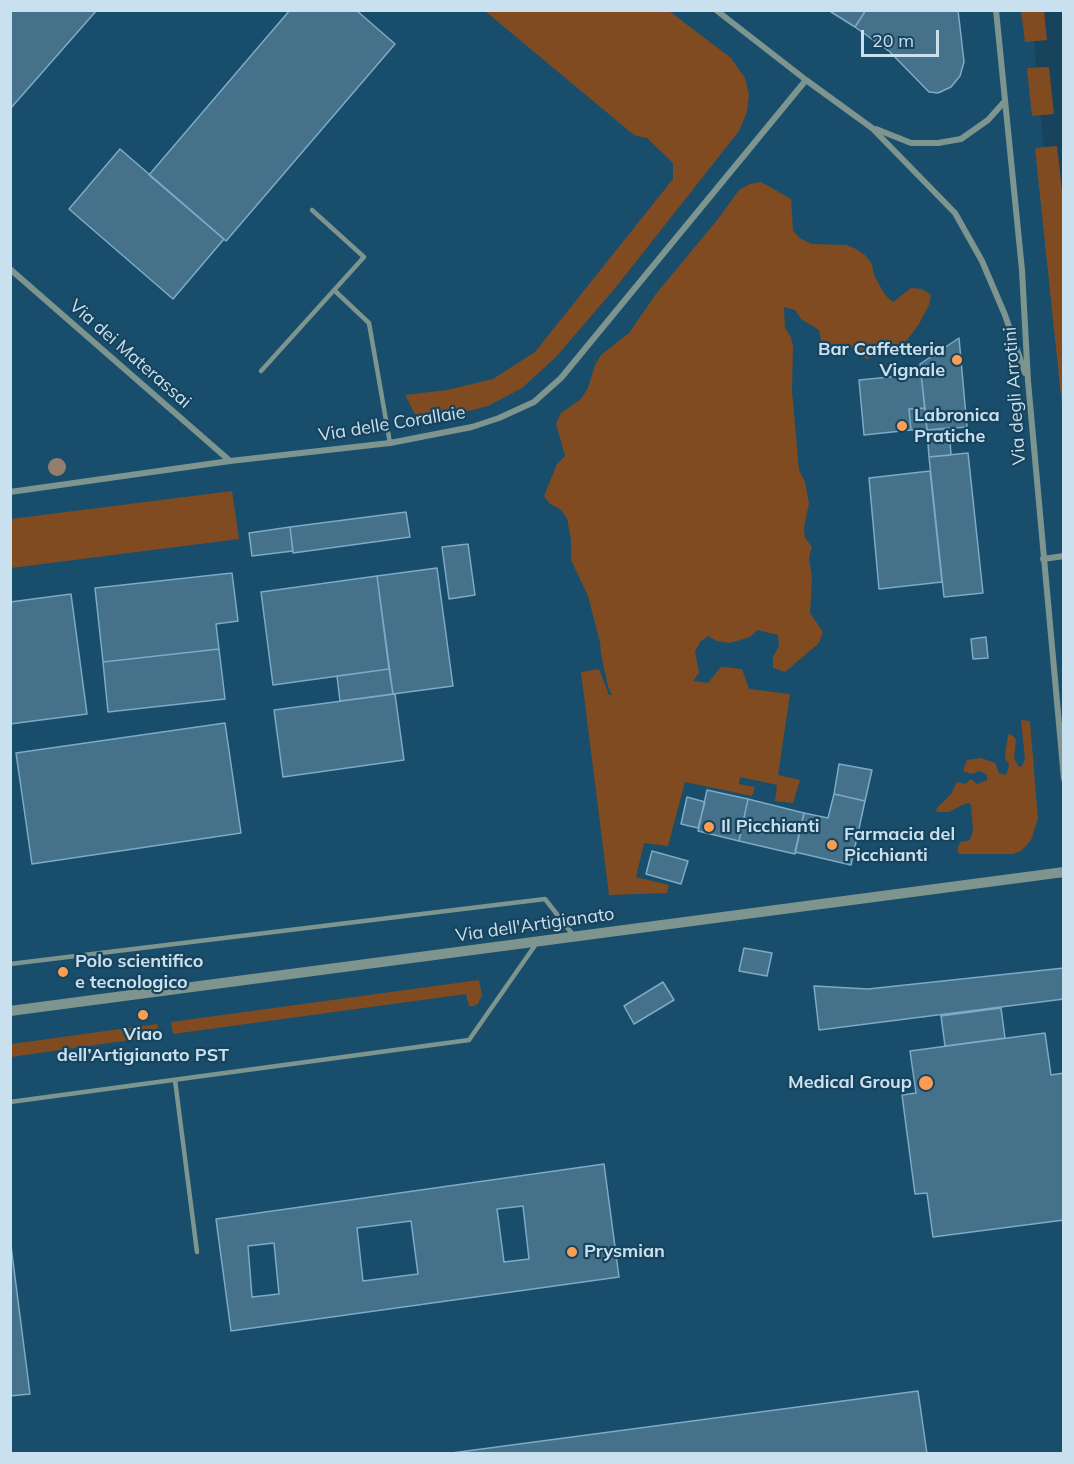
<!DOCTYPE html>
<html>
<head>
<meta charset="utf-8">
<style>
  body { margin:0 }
  #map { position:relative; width:1074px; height:1464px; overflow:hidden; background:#17435c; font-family:Mulish,sans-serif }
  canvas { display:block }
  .frame { position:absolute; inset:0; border:12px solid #c9e0ef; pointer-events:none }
  .scale { position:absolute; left:861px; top:30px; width:78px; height:27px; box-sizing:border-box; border:3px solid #c9e0ef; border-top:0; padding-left:8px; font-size:18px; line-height:21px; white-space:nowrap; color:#c9e0ef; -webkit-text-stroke:4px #17435c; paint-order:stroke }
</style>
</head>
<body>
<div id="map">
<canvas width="1074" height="1464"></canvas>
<div class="frame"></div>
<div class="scale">20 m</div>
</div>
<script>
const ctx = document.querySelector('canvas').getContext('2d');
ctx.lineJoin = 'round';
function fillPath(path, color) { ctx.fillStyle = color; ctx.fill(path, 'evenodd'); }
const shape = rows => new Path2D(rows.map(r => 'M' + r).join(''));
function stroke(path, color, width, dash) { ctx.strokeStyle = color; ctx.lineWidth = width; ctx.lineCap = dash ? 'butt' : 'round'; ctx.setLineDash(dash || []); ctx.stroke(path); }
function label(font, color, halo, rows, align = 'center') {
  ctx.font = font + ' Mulish,sans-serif'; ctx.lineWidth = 4.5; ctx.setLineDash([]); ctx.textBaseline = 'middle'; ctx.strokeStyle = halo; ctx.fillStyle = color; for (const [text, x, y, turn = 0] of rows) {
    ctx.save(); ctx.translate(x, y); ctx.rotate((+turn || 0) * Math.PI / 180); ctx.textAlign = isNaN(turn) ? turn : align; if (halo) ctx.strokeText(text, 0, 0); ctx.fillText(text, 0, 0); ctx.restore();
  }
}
fillPath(shape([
  [10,11,1031,11,1064,363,1063,1453,11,1453]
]), '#184e6b');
fillPath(shape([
  [485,11,669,11,731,58,745,78,749,95,747,112,739,131,616,287,556,357,522,388,488,406,452,415,416,416,405,395,447,390,493,379,535,352,673,179,673,163,647,138,634,135],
  [1021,11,1044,11,1047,40,1025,42],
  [1049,67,1054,114,1032,116,1027,68],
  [1057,146,1064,209,1063,415,1035,148],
  [761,182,791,199,793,231,801,239,812,244,846,245,856,249,865,255,872,264,874,275,885,295,893,302,911,288,922,289,931,295,929,305,919,324,907,340,878,353,868,359,858,355,851,346,841,350,821,340,819,330,801,319,795,310,784,307,785,328,791,337,793,347,792,391,799,470,805,482,809,503,804,527,805,538,812,547,809,557,812,579,810,613,823,632,819,643,785,672,773,668,773,657,779,646,778,635,757,630,750,637,730,643,717,641,708,636,700,642,695,652,699,673,693,681,708,683,721,667,742,669,749,689,790,694,778,775,800,780,793,803,775,801,777,785,740,777,739,784,755,787,752,796,685,782,668,846,644,843,636,877,669,885,667,893,609,895,581,672,599,669,609,695,612,695,608,686,601,654,600,642,588,596,571,560,571,540,567,518,560,509,550,504,544,496,557,464,565,456,556,424,561,413,581,399,588,388,595,365,601,355,629,333,656,294,718,219,739,190,750,184],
  [232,491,239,539,11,568,11,519],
  [1021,720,1030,721,1038,819,1031,840,1021,851,1013,854,960,854,958,852,958,847,961,842,970,840,973,831,971,805,969,803,964,804,949,812,939,812,936,811,937,808,951,794,957,782,965,784,971,779,977,784,987,780,987,775,980,771,971,774,963,771,967,760,981,758,995,763,999,773,1005,775,1007,773,1009,764,1006,760,1005,755,1008,735,1010,734,1016,739,1014,758,1019,767,1022,766,1025,759],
  [479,980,482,995,478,1004,474,1006,469,1006,466,994,173,1034,171,1022],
  [157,1024,159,1036,11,1057,11,1044]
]), '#804b21');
const building = shape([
  [10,10,97,10,10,109,10,10],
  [290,10,356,10,395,44,226,241,149,175,290,10],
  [828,10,866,10,855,27,828,10],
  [866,10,958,10,964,62,960,76,951,87,938,93,929,92,890,52,855,27,866,10],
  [120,149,224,239,173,299,69,209,120,149],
  [959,338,967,427,927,430,920,364,959,338],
  [921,374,925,408,909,409,911,430,864,435,859,380,921,374],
  [925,408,927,430,911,430,909,409,925,408],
  [949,428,951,455,929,457,927,430,949,428],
  [968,453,983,593,944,597,929,457,968,453],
  [930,471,942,582,879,589,869,478,930,471],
  [406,512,410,537,293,553,290,527,406,512],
  [290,527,293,551,252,556,249,533,290,527],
  [468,544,475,595,449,599,442,547,468,544],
  [437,568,453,686,393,694,377,576,437,568],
  [232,573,238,621,216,624,219,649,103,662,95,588,232,573],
  [377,576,389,669,273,685,261,592,377,576],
  [71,594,87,714,10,724,10,602,71,594],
  [986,637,988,658,973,659,971,639,986,637],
  [219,649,225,699,108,712,103,662,219,649],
  [389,669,393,694,340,701,337,676,389,669],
  [395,694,404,760,283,777,274,710,395,694],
  [225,723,241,833,32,864,16,753,225,723],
  [839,764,872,770,865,801,834,794,839,764],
  [707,790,748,799,739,841,698,831,707,790],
  [834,794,865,801,851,865,795,852,804,813,828,818,834,794],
  [687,797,705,802,698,828,681,824,687,797],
  [748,799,804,813,795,854,739,841,748,799],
  [652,851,688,861,681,884,646,874,652,851],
  [744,948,772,953,767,976,739,971,744,948],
  [1064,968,1064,999,819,1030,814,986,868,989,1064,968],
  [663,982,674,1000,634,1024,624,1006,663,982],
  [1001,1008,1005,1038,945,1046,941,1016,1001,1008],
  [1045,1033,1051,1075,1064,1073,1064,1220,933,1237,927,1193,915,1194,902,1095,916,1093,910,1051,1045,1033],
  [604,1164,619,1277,231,1331,216,1219,604,1164],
  [523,1206,529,1259,504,1262,497,1209,523,1206],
  [411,1221,418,1274,363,1281,357,1228,411,1221],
  [274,1243,279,1294,252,1297,248,1246,274,1243],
  [10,1238,30,1394,10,1396,10,1238],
  [918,1391,927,1454,444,1454,918,1391]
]);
fillPath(building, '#45718b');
stroke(building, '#7daac7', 1.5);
stroke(shape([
  [334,290,369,323,390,443],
  [261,371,364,257,312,210],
  [10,964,545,899,574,936],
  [175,1080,197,1252],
  [10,1102,469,1040,536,944]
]), '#7e958f', 4.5);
stroke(shape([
  [716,10,806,80,872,128,955,213,982,261,1005,315,1025,373],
  [996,10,1022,270,1028,381,1064,779],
  [876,129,911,143,938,143,961,139,988,120,1005,101],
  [10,269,230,461],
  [10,492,230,461,390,443,472,427,499,418,534,402,561,378,806,80],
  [1043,559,1064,556]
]), '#7e958f', 6);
stroke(shape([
  [10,1011,1064,872]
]), '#7e958f', 10);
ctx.fillStyle = '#957f6c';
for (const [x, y] of [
  [57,467]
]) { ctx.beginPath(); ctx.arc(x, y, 9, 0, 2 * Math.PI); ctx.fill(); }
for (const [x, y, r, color] of [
  [957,360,6,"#fc9d53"],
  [902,426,6,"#fc9d53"],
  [709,827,6,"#fc9d53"],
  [832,845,6,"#fc9d53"],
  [63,972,6,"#fc9d53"],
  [143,1015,6,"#fc9d53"],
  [926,1083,8,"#fc9d53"],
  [572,1252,6,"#fc9d53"]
]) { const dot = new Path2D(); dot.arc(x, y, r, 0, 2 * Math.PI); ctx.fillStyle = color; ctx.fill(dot); stroke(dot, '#17435c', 2); }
label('bold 18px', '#c9e0ef', '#17435c', [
  ["Bar Caffetteria",945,350,"right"],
  ["Vignale",945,371,"right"],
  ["Labronica",914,416],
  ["Pratiche",914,437],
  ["Il Picchianti",721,827],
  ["Farmacia del",844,835],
  ["Picchianti",844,856],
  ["Polo scientifico",75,962],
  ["e tecnologico",75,983],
  ["Viao",143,1035,"center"],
  ["dell’Artigianato PST",143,1056,"center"],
  ["Medical Group",912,1083,"right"],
  ["Prysmian",584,1252]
], 'left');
label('18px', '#c9e0ef', '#17435c', [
  ["Via dei Materassai",130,354,41],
  ["Via degli Arrotini",1015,396,-94],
  ["Via delle Corallaie",392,424,-9],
  ["Via dell'Artigianato",535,925,-8]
]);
</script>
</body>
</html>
